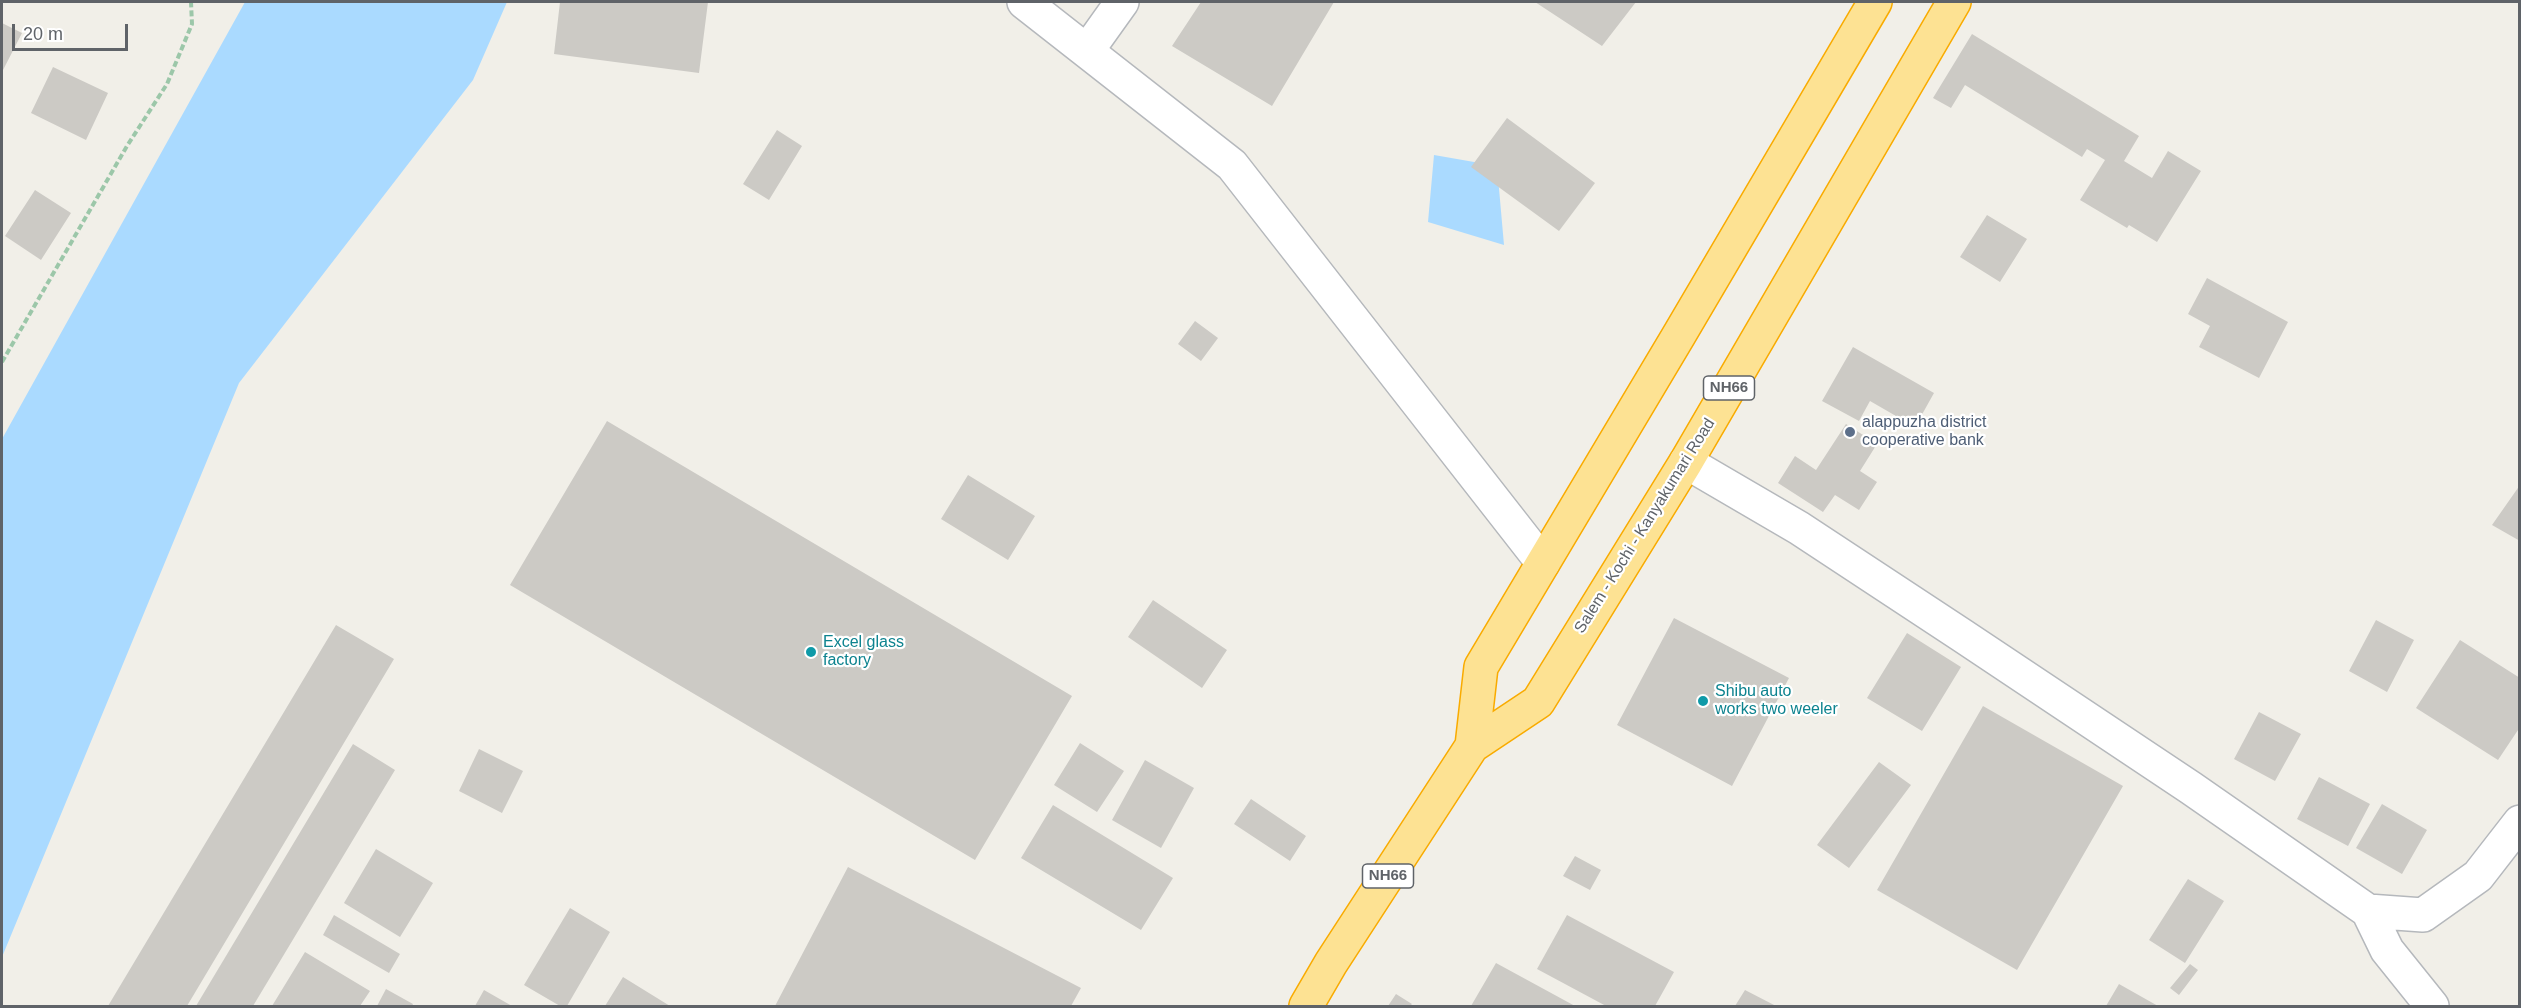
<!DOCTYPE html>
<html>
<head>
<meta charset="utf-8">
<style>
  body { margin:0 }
  #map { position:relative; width:2521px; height:1008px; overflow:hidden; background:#f1efe8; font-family:Helvetica,sans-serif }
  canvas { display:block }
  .frame { position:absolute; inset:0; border:3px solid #5f6368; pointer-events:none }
  .scale { position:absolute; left:12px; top:24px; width:116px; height:27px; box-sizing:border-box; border:3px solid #5f6368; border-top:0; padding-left:8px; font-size:18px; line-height:21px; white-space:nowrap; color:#5f6368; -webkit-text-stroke:4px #fff; paint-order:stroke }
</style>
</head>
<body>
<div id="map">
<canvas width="2521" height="1008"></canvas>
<div class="frame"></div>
<div class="scale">20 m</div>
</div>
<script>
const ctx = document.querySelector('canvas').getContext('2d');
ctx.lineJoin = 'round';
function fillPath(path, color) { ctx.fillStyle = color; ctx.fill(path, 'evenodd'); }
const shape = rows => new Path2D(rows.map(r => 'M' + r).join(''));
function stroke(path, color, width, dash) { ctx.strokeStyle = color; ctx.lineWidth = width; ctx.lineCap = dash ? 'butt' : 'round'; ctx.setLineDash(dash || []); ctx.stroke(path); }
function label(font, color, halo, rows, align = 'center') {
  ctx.font = font + ' Helvetica,sans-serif'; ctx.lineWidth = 4.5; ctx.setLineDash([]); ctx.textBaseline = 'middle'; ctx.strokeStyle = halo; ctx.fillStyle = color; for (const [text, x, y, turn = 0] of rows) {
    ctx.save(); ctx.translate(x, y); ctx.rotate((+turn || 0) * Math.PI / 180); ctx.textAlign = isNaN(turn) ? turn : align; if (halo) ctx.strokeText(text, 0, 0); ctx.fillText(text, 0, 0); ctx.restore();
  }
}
fillPath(shape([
  [245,2,507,2,473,80,239,383,2,957,2,439],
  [1434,155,1497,166,1504,245,1428,222]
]), '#aadaff');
fillPath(shape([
  [560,2,708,2,699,73,554,54],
  [1201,2,1334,2,1272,106,1172,46],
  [1535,2,1636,2,1602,46],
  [2,23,22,33,2,72],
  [1972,34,2139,136,2124,161,2152,178,2168,151,2201,171,2157,242,2129,225,2127,228,2080,200,2105,160,2087,149,2082,157,1965,85,1951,108,1933,98],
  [53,67,108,93,86,140,31,113],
  [1507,118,1595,183,1559,231,1471,167],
  [777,130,802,146,769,200,743,184],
  [35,190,71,213,41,260,5,236],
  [1987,215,2027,239,2000,282,1960,257],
  [2207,278,2288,322,2259,378,2199,347,2210,326,2188,314],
  [1195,321,1218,338,1201,361,1178,344],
  [1853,347,1934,393,1915,427,1870,401,1859,421,1822,401],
  [607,421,1072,696,975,860,510,585],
  [1846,424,1877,444,1860,471,1877,482,1859,510,1835,495,1823,512,1778,483,1795,456,1816,470],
  [968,475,1035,516,1008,560,941,519],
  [2520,485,2520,541,2492,525],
  [1153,600,1227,650,1202,688,1128,637],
  [1674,618,1789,678,1732,786,1617,725],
  [2376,620,2414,640,2387,692,2349,671],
  [336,625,394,659,187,1006,108,1006],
  [1907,633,1961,667,1922,731,1867,698],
  [2460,640,2520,678,2520,727,2498,760,2416,708],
  [1983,706,2123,786,2017,970,1877,890],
  [2259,712,2301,734,2275,781,2234,759],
  [1080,743,1124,771,1097,812,1054,785],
  [353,744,395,770,253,1006,196,1006],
  [479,749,523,771,502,813,459,791],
  [1145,760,1194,788,1161,848,1112,820],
  [1879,762,1911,785,1849,868,1817,845],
  [2319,777,2370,804,2348,846,2297,819],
  [1251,799,1306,836,1290,861,1234,824],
  [2382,804,2427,830,2402,874,2356,848],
  [1053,805,1173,878,1141,930,1021,858],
  [376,849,433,883,400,937,344,903],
  [1575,856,1601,870,1590,890,1563,876],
  [848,867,1081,988,1071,1006,775,1006],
  [2188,879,2224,901,2185,963,2149,940],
  [570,908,610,932,567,1006,560,1006,524,985],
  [334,915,400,954,389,973,323,935],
  [1567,915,1674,972,1655,1006,1606,1006,1537,969],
  [305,952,370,991,360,1006,272,1006],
  [1496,963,1575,1006,1471,1006],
  [2190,964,2198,970,2179,995,2170,988],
  [623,977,670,1006,605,1006],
  [2119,984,2158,1006,2106,1006],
  [386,989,413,1004,412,1006,377,1006],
  [484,990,512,1006,475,1006],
  [1745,990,1776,1006,1735,1006],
  [1396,994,1412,1004,1410,1006,1388,1006]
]), '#cccac5');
const minor = shape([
  [1024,2,1232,165,1543,563],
  [1087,51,1122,2],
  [1686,462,1799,528,1963,636,2191,788,2368,911,2423,915,2478,876,2520,822],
  [2368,911,2387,950,2432,1006]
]);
const highway = shape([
  [1472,746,1481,667,1679,335,1875,2],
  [1306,1006,1331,963,1472,746,1538,702,1686,462,1954,2]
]);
stroke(minor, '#b5b8bc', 36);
stroke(highway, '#f9ab00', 36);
stroke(shape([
  [2,362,127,146,167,84,192,24,191,2]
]), '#9cc7a9', 4, [6, 3]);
stroke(minor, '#fff', 33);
stroke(highway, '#fde293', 33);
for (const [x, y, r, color] of [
  [1850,432,6,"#5c6f8a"],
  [811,652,6,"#0f9aa8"],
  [1703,701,6,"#0f9aa8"]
]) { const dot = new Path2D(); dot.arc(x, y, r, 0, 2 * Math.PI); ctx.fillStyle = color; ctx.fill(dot); stroke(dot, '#fff', 2); }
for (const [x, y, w] of [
  [1729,388,51],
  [1388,876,51]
]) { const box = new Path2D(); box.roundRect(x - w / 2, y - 12, w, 24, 4.5); ctx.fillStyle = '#fff'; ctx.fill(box); stroke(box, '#5f6368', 1.5); }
label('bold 15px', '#5f6368', null, [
  ["NH66",1729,388],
  ["NH66",1388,876]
]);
label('16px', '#4e5e75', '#fff', [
  ["alappuzha district",1862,423],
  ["cooperative bank",1862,441]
], 'left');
label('16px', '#5f6368', '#fff', [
  ["Salem - Kochi - Kanyakumari Road",1645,526,-58]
]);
label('16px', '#0d838f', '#fff', [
  ["Excel glass",823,643],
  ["factory",823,661],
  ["Shibu auto",1715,692],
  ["works two weeler",1715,710]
], 'left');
</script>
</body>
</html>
